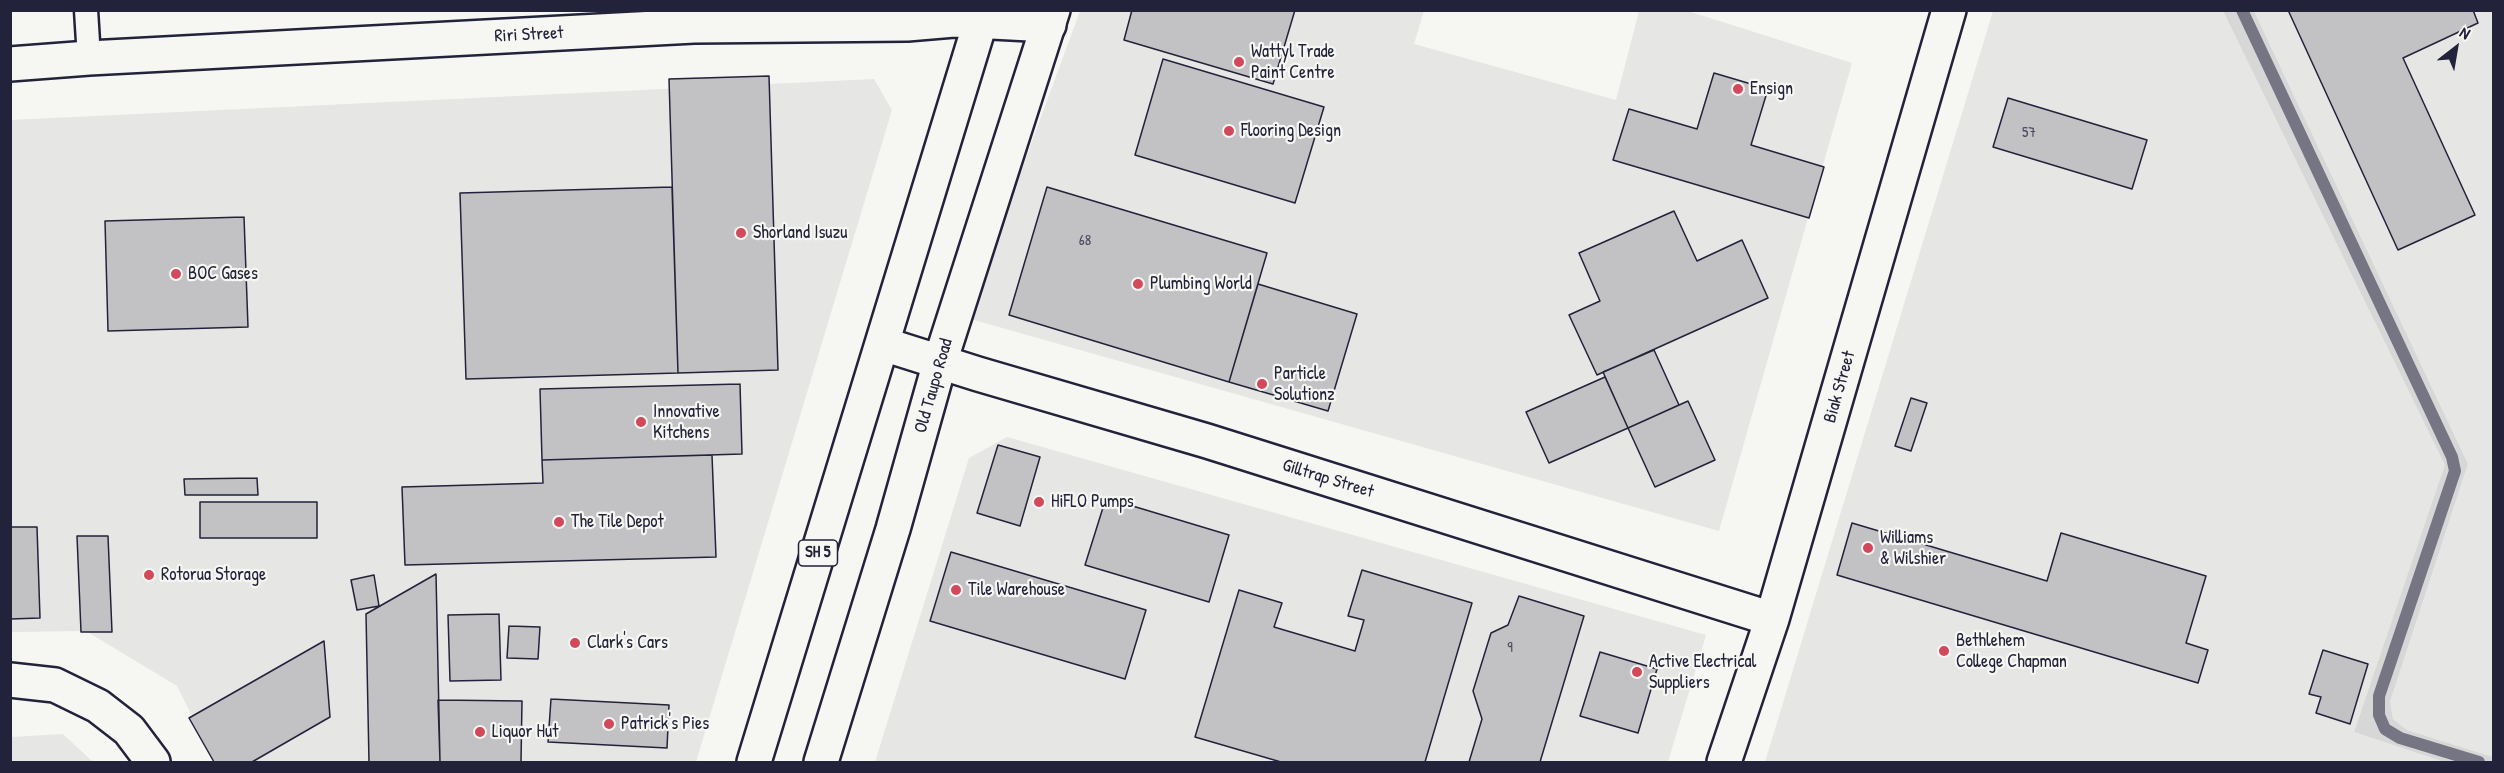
<!DOCTYPE html>
<html>
<head>
<meta charset="utf-8">
<style>
  body { margin:0 }
  #map { position:relative; width:2504px; height:773px; overflow:hidden; background:#f6f6f2; font-family:"Patrick Hand",sans-serif }
  canvas { display:block }
  .frame { position:absolute; inset:0; border:12px solid #22223b; pointer-events:none }
  .north { position:absolute; left:2426px; top:18px; width:60px; height:60px; -webkit-text-stroke:4px #f6f6f2; paint-order:stroke; rotate:31deg; font-size:16px; font-weight:700; line-height:24px; text-align:center; color:#22223b }
  .north::after { content:''; display:block; margin:auto; width:21px; height:27px; background:#22223b; clip-path:polygon(50% 0,100% 100%,50% 72%,0 100%) }
</style>
</head>
<body>
<div id="map">
<canvas width="2504" height="773"></canvas>
<div class="frame"></div>
<div class="north">N</div>
</div>
<script>
const ctx = document.querySelector('canvas').getContext('2d');
ctx.lineJoin = 'round';
function fillPath(path, color) { ctx.fillStyle = color; ctx.fill(path, 'evenodd'); }
const shape = rows => new Path2D(rows.map(r => 'M' + r).join(''));
function stroke(path, color, width, dash) { ctx.strokeStyle = color; ctx.lineWidth = width; ctx.lineCap = dash ? 'butt' : 'round'; ctx.setLineDash(dash || []); ctx.stroke(path); }
function label(font, color, halo, rows, align = 'center') {
  ctx.font = font + ' "Patrick Hand",sans-serif'; ctx.lineWidth = 4.5; ctx.setLineDash([]); ctx.textBaseline = 'middle'; ctx.strokeStyle = halo; ctx.fillStyle = color; for (const [text, x, y, turn = 0] of rows) {
    ctx.save(); ctx.translate(x, y); ctx.rotate((+turn || 0) * Math.PI / 180); ctx.textAlign = isNaN(turn) ? turn : align; if (halo) ctx.strokeText(text, 0, 0); ctx.fillText(text, 0, 0); ctx.restore();
  }
}
fillPath(shape([
  [1080,11,1424,11,1414,44,1616,100,1639,11,1688,11,1852,63,1719,531,967,318],
  [1993,11,2223,11,2446,465,2354,732,2444,762,1765,762],
  [2254,11,2493,11,2493,757,2407,730,2393,719,2390,702,2468,464],
  [874,79,892,110,696,762,215,762,177,686,86,631,11,632,10,120],
  [1007,437,1706,635,1668,762,875,762,969,458],
  [63,734,93,762,11,762,11,737]
]), '#e6e6e4');
fillPath(shape([
  [2223,11,2254,11,2468,464,2390,702,2393,719,2407,730,2493,757,2493,762,2444,762,2354,732,2445,465]
]), '#d7d7d7');
stroke(shape([
  [2242,10,2452,457,2455,471,2379,696,2379,715,2385,729,2400,738,2479,762]
]), '#757583', 12);
const building = shape([
  [1132,10,1295,10,1273,84,1124,40,1132,10],
  [2288,10,2473,10,2478,23,2403,58,2475,215,2398,250,2288,10],
  [1163,59,1324,107,1295,203,1135,155,1163,59],
  [1714,73,1768,89,1751,145,1824,167,1809,218,1613,160,1629,109,1697,129,1714,73],
  [769,76,778,370,678,373,669,79,769,76],
  [2008,98,2147,140,2132,189,1993,147,2008,98],
  [672,187,678,373,466,379,460,193,672,187],
  [1047,187,1267,253,1229,382,1009,315,1047,187],
  [1674,211,1697,261,1742,240,1768,298,1597,375,1569,315,1600,301,1579,253,1674,211],
  [244,217,248,327,108,331,105,221,244,217],
  [1258,284,1357,314,1328,411,1229,382,1258,284],
  [1654,350,1679,405,1628,428,1603,372,1654,350],
  [1605,377,1628,428,1549,463,1526,412,1605,377],
  [740,384,742,454,542,460,540,389,740,384],
  [1911,398,1927,403,1911,451,1895,446,1911,398],
  [1688,401,1715,460,1655,487,1628,428,1688,401],
  [998,445,1040,457,1020,526,977,513,998,445],
  [712,455,716,557,405,565,402,487,543,483,542,460,712,455],
  [257,478,258,495,185,495,184,479,257,478],
  [1106,498,1229,535,1209,602,1085,565,1106,498],
  [200,502,317,502,317,538,200,538,200,502],
  [1852,523,2047,581,2061,533,2206,576,2186,643,2208,650,2198,683,1837,575,1852,523],
  [10,527,37,527,40,618,10,619,10,527],
  [77,536,108,536,112,632,81,632,77,536],
  [951,552,1146,610,1125,679,930,621,951,552],
  [1362,570,1472,603,1425,762,1281,762,1195,737,1239,590,1282,603,1274,627,1355,651,1364,620,1348,616,1362,570],
  [436,574,440,762,369,762,366,614,436,574],
  [374,575,379,606,357,610,351,580,374,575],
  [1519,596,1584,616,1540,762,1469,762,1482,719,1473,691,1491,633,1508,625,1519,596],
  [499,614,501,680,450,681,448,615,499,614],
  [509,626,540,627,538,659,507,658,509,626],
  [324,641,330,717,252,762,214,762,189,718,324,641],
  [2323,650,2368,664,2350,724,2316,713,2321,697,2309,694,2323,650],
  [1600,652,1657,669,1638,733,1580,716,1600,652],
  [551,699,669,705,667,748,548,742,551,699],
  [438,700,522,701,521,762,440,762,438,700]
]);
fillPath(building, '#c2c2c4');
stroke(building, '#22223b', 1.5);
const lane = shape([
  [86,10,89,58]
]);
const street = shape([
  [10,64,89,58,694,26,907,24,954,20,1049,25],
  [883,344,978,374,1207,441,1772,619],
  [10,680,55,685,98,706,129,730,153,762],
  [1724,762,1772,619,1949,10]
]);
const highway = shape([
  [754,762,984,10],
  [821,762,893,529,940,362,1053,10]
]);
stroke(lane, '#22223b', 27);
stroke(street, '#22223b', 38);
stroke(highway, '#22223b', 38);
stroke(lane, '#f6f6f2', 22);
stroke(street, '#f6f6f2', 33);
stroke(highway, '#f6f6f2', 33);
for (const [x, y, r, color] of [
  [1239,62,6,"#d1495b"],
  [1738,89,6,"#d1495b"],
  [1229,131,6,"#d1495b"],
  [741,233,6,"#d1495b"],
  [176,274,6,"#d1495b"],
  [1138,284,6,"#d1495b"],
  [1262,384,6,"#d1495b"],
  [641,422,6,"#d1495b"],
  [1039,502,6,"#d1495b"],
  [559,522,6,"#d1495b"],
  [1868,548,6,"#d1495b"],
  [149,575,6,"#d1495b"],
  [956,590,6,"#d1495b"],
  [575,643,6,"#d1495b"],
  [1944,651,6,"#d1495b"],
  [1637,672,6,"#d1495b"],
  [609,724,6,"#d1495b"],
  [480,732,6,"#d1495b"]
]) { const dot = new Path2D(); dot.arc(x, y, r, 0, 2 * Math.PI); ctx.fillStyle = color; ctx.fill(dot); stroke(dot, '#f6f6f2', 2); }
label('15px', '#4a4a5d', null, [
  ["57",2029,133],
  ["68",1085,241],
  ["9",1510,648]
]);
for (const [x, y, w] of [
  [818,553,39]
]) { const box = new Path2D(); box.roundRect(x - w / 2, y - 13, w, 26, 4.5); ctx.fillStyle = '#f6f6f2'; ctx.fill(box); stroke(box, '#22223b', 1.5); }
label('bold 16px', '#22223b', null, [
  ["SH 5",818,553]
]);
label('18px', '#22223b', '#f6f6f2', [
  ["Riri Street",529,35,-3],
  ["Old Taupo Road",934,386,-74],
  ["Biak Street",1840,387,-74],
  ["Gilltrap Street",1328,479,17]
]);
label('18px', '#22223b', '#f6f6f2', [
  ["Wattyl Trade",1251,52],
  ["Paint Centre",1251,73],
  ["Ensign",1750,89],
  ["Flooring Design",1241,131],
  ["Shorland Isuzu",753,233],
  ["BOC Gases",188,274],
  ["Plumbing World",1150,284],
  ["Particle",1274,374],
  ["Solutionz",1274,395],
  ["Innovative",653,412],
  ["Kitchens",653,433],
  ["HiFLO Pumps",1051,502],
  ["The Tile Depot",571,522],
  ["Williams",1880,538],
  ["& Wilshier",1880,559],
  ["Rotorua Storage",161,575],
  ["Tile Warehouse",968,590],
  ["Bethlehem",1956,641],
  ["College Chapman",1956,662],
  ["Clark's Cars",587,643],
  ["Active Electrical",1649,662],
  ["Suppliers",1649,683],
  ["Patrick's Pies",621,724],
  ["Liquor Hut",492,732]
], 'left');
</script>
</body>
</html>
